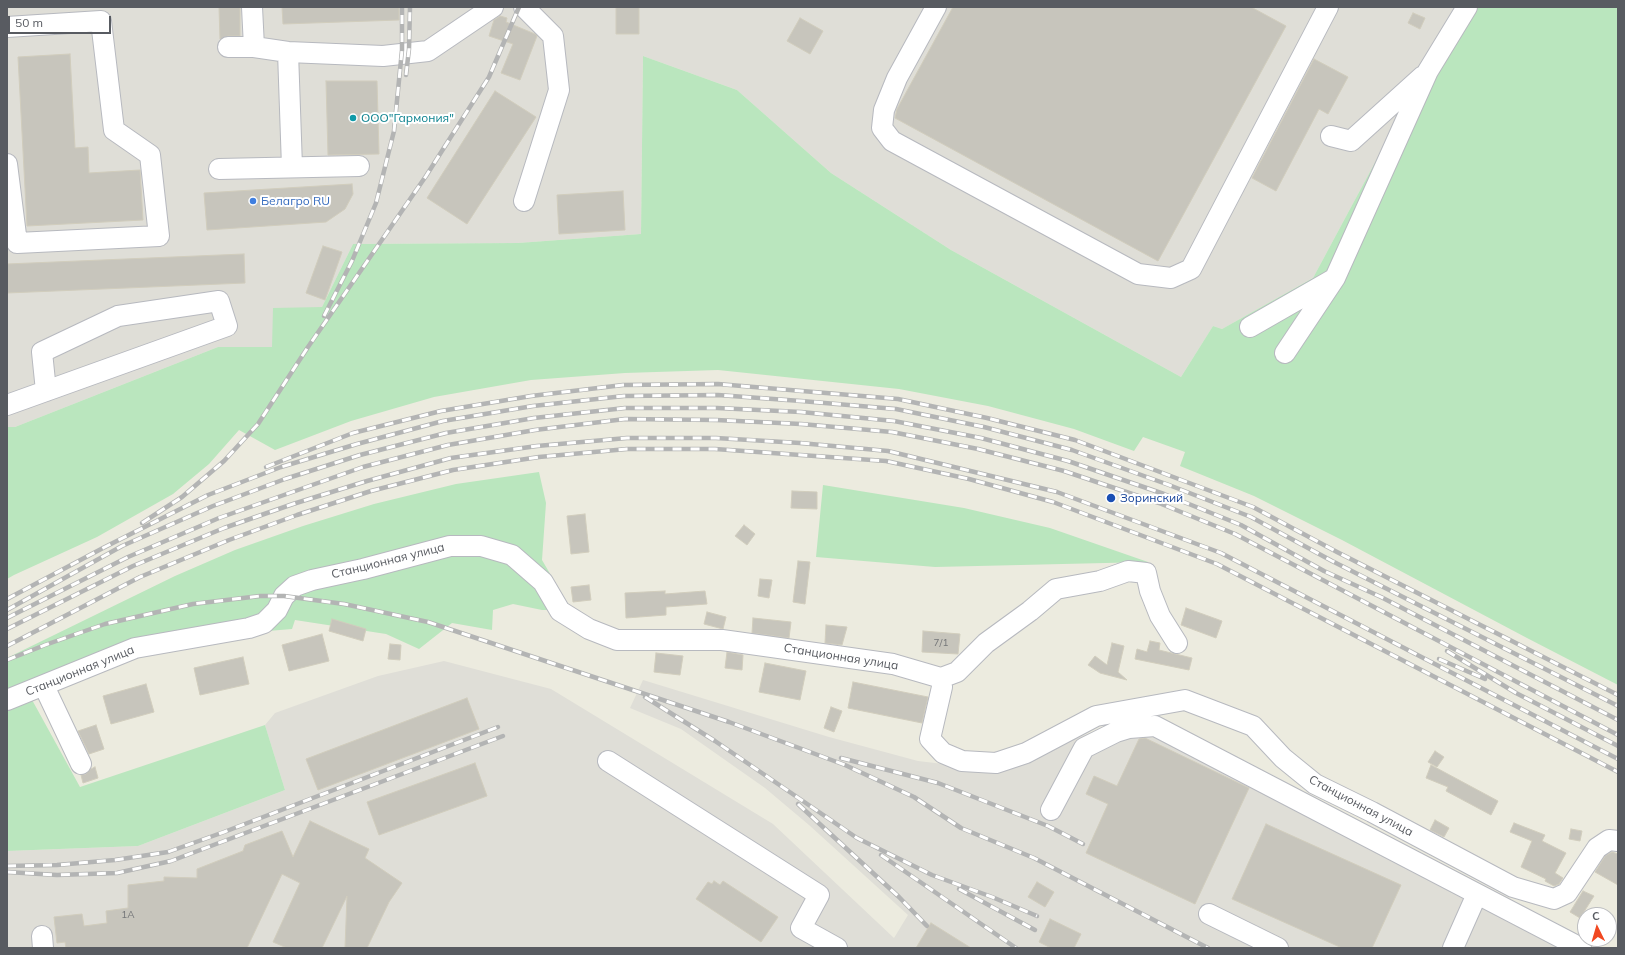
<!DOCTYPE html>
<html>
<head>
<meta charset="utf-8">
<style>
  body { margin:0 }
  #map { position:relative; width:1625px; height:955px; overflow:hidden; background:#ecebdf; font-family:Mulish,sans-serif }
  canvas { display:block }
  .frame { position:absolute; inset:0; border:8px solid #585b61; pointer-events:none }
  .north { position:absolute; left:1577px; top:907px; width:40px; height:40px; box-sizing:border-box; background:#fff; border:1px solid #bcbdc0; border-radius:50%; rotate:355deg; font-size:11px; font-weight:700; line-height:16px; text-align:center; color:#585b61 }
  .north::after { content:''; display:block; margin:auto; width:14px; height:18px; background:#f14821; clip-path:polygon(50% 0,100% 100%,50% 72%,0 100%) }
  .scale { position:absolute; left:8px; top:16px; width:103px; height:18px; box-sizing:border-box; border:2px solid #585b61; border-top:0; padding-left:5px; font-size:12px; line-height:14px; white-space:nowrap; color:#585b61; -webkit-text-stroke:3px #fff; paint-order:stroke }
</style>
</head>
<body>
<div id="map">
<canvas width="1625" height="955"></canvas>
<div class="frame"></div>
<div class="north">С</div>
<div class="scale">50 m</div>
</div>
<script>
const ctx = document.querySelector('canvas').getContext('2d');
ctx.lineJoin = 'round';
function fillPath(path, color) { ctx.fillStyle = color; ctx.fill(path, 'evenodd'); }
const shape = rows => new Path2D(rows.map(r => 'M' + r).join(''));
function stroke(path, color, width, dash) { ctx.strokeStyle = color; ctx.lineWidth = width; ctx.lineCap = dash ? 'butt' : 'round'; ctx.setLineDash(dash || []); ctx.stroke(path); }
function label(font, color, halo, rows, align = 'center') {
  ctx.font = font + ' Mulish,sans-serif'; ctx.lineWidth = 4; ctx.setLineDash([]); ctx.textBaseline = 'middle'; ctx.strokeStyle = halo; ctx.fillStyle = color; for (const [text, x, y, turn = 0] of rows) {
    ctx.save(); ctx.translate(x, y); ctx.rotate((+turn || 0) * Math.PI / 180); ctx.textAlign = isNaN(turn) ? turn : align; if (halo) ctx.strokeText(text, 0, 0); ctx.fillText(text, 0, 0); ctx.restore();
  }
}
fillPath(shape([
  [7,7,1464,7,1409,99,1313,278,1222,329,1213,326,1181,377,951,250,831,173,737,90,643,56,641,234,518,243,353,244,322,307,272,347,218,347,15,427,7,427],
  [444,661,551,689,773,824,894,938,908,915,809,825,765,788,681,729,630,708,643,680,829,737,918,761,994,770,1108,726,1151,718,1595,948,7,948,7,851,138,846,285,790,265,725,275,713,378,676]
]), '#dfded7');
fillPath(shape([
  [1464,7,1618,7,1618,685,1527,638,1342,540,1254,496,1180,466,1185,452,1143,437,1134,451,1074,429,988,406,899,389,718,370,625,373,531,380,434,397,351,421,275,450,239,430,209,464,173,494,97,537,14,575,7,579,7,427,15,427,218,347,272,347,273,308,322,307,353,244,518,243,641,234,643,56,737,90,831,173,951,250,1181,377,1213,326,1222,329,1313,278,1409,99],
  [539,472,546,503,542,560,559,589,566,610,542,610,513,604,493,610,492,630,452,623,419,649,386,634,295,620,292,629,256,632,139,653,31,698,80,787,265,725,285,790,138,846,7,851,7,658,175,576,235,550,303,526,374,504,456,484],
  [823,485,964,508,1050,528,1148,562,935,567,816,557]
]), '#bae6be');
const building = shape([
  [219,7,240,7,240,36,228,36,220,39,219,7],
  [282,7,399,7,399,20,283,24,282,7],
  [616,7,639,7,639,34,616,34,616,7],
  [953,7,1251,7,1286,26,1158,261,895,118,897,109,953,7],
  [1413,13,1425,18,1420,29,1408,23,1413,13],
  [500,16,507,18,506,22,535,34,537,36,520,80,501,73,513,44,489,36,494,20,500,16],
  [800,18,823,31,810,54,787,41,800,18],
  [70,54,75,148,88,147,89,173,140,170,143,220,27,226,18,57,70,54],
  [1314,59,1348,77,1328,114,1319,109,1276,191,1252,178,1314,59],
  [326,81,377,81,379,154,328,155,326,81],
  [495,91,536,117,467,224,427,198,495,91],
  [352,184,353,194,345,209,326,222,207,230,204,193,352,184],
  [623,191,625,230,559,234,557,195,623,191],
  [323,246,342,252,325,300,306,293,323,246],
  [244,254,245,283,7,293,7,264,244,254],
  [792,491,817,492,817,509,791,508,792,491],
  [585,514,589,552,571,554,567,516,585,514],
  [744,525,755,534,747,545,735,536,744,525],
  [798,561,810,562,805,604,793,602,798,561],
  [760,579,772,580,769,598,758,596,760,579],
  [589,585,591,600,573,602,571,587,589,585],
  [665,591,665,594,705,591,707,604,666,607,666,615,626,618,625,593,665,591],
  [1186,608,1222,621,1216,638,1181,625,1186,608],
  [707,612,726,617,723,629,704,624,707,612],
  [753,618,791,622,789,638,752,633,753,618],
  [332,619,366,629,363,641,329,631,332,619],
  [826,625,847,627,842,645,825,643,826,625],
  [923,631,960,634,958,654,922,652,923,631],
  [322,634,329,661,289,671,282,645,322,634],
  [1150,641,1160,643,1159,650,1192,658,1189,670,1135,659,1137,649,1147,652,1150,641],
  [1112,643,1124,646,1118,672,1127,680,1100,673,1088,665,1095,656,1107,665,1112,643],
  [390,644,401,645,400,660,388,659,390,644],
  [727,652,743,655,742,670,725,668,727,652],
  [656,653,683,656,680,675,654,672,656,653],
  [243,657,249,684,200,695,194,668,243,657],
  [765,663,806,671,800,700,759,692,765,663],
  [853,682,928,697,922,723,848,708,853,682],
  [146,684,154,712,111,724,103,696,146,684],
  [467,698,479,729,318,790,306,759,467,698],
  [831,707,842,711,834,732,824,728,831,707],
  [96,725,104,749,89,754,78,731,96,725],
  [1145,738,1249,788,1195,904,1086,853,1108,804,1086,794,1094,776,1117,786,1139,739,1145,738],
  [1435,751,1444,757,1437,767,1428,762,1435,751],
  [475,763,487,796,379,835,367,802,475,763],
  [1431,765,1498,801,1491,815,1446,791,1448,787,1426,778,1431,765],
  [95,767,98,778,83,783,81,775,86,774,91,769,95,767],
  [1435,820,1449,828,1444,837,1430,830,1435,820],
  [310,821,369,849,365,858,402,883,389,902,367,948,345,948,347,896,322,948,287,948,273,942,300,883,282,874,247,948,66,948,65,942,57,943,54,917,82,914,84,926,107,923,106,911,128,908,128,885,164,881,164,877,197,878,197,869,243,851,245,845,282,831,293,857,310,821],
  [1514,823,1545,835,1542,841,1566,853,1555,873,1563,878,1559,884,1554,886,1545,881,1546,879,1521,867,1532,841,1510,832,1514,823],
  [1266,824,1401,885,1372,948,1342,948,1232,899,1266,824],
  [1571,829,1582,831,1580,841,1569,839,1571,829],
  [1612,852,1618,854,1618,885,1595,872,1605,856,1612,852],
  [714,881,720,885,723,881,778,917,761,942,696,899,708,882,712,884,714,881],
  [1037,882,1054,892,1045,907,1028,897,1037,882],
  [1583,891,1594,896,1580,918,1570,912,1583,891],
  [1050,919,1081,934,1074,948,1051,948,1039,942,1050,919],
  [931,923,971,948,916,948,931,923]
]);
fillPath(building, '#c7c5bc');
stroke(building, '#d1cdbd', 1);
const minor = shape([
  [252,7,254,47],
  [524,7,553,36,559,90,524,201],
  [936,7,897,78,884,110,882,128,892,141,1138,274,1171,278,1191,269,1328,7],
  [7,27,101,21,114,130,150,155,159,236,17,243,7,164],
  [228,47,254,47,288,52,383,56,428,51,493,7],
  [288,52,292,167],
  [1331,136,1351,141,1423,76],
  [219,169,359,166],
  [1250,327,1332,280],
  [1285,353,1335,278,1428,71,1467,7],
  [7,405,227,326,219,301,118,316,42,352,46,391],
  [941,678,957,672,986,643,1030,611,1056,589,1100,581,1128,571,1146,573,1150,591,1160,616,1177,643],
  [44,686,81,764],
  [7,700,135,648,249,628,264,623,277,610,284,596,295,586,312,580,363,569,450,546,481,546,512,555,543,582,560,611,589,629,617,640,722,640,893,664,941,678,942,687,930,739,943,753,962,761,996,763,1026,753,1096,716,1185,700,1253,726,1283,758,1315,784,1372,812,1513,887,1554,899,1567,893,1597,848,1609,840,1618,841],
  [608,761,819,895,801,928,837,948],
  [1051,810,1084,748,1116,732,1129,728,1155,726,1581,948],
  [1209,914,1278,948],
  [42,936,43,948],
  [1453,948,1477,894]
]);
stroke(minor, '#b7b9bf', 22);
stroke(minor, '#fff', 20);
const rail = shape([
  [406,75,409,49,410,7],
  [324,316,352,261,376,203,394,131,402,50,402,7],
  [266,467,353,433,441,411,531,396,623,385,718,384,898,399,987,418,1075,440,1253,507,1337,552,1618,695],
  [142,523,182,497,224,461,258,424,308,347,426,176,489,77,519,7],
  [7,599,103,548,208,495,281,467,357,444,443,421,533,406,624,396,718,395,801,401,896,409,984,427,1072,450,1169,485,1251,517,1332,561,1618,706],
  [7,610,122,546,213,506,285,479,360,455,446,433,534,418,625,408,717,408,801,412,894,421,981,438,1068,461,1164,494,1241,525,1324,571,1381,597,1618,720],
  [7,618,128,557,219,518,363,467,448,445,535,430,625,419,716,420,801,424,892,432,978,449,1064,471,1159,503,1235,534,1618,735],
  [7,629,133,566,224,528,293,504,367,481,451,458,537,446,627,438,716,438,800,443,888,451,1057,492,1221,553,1618,759],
  [7,646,140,577,229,540,297,515,371,491,453,470,539,457,627,449,715,449,886,461,969,479,1053,502,1217,564,1618,772],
  [1447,651,1516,693,1618,746],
  [1439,659,1485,679],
  [7,660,45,645,105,624,193,604,260,596,284,596,344,604,428,622,729,722,845,765,914,797,961,828,1034,858,1208,948],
  [645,697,715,741,857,838,932,875,992,897,1037,916],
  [841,758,938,783,1048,826,1083,844],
  [798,804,899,897,927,926],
  [881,855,1016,948],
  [7,866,57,865,115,860,168,852,224,832,498,727],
  [7,872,57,875,117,873,171,861,503,736],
  [959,889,1035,930]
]);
stroke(rail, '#b3b4b4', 4.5);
stroke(rail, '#fff', 3, [9]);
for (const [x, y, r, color] of [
  [353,118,4,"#0f9aa8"],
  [253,201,4,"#3f7fe0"],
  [1111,498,5,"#1a4fb4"]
]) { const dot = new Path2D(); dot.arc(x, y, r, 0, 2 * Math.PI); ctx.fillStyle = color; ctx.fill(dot); stroke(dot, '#fff', 1.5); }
label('10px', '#747678', null, [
  ["7/1",941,643],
  ["1А",128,915]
]);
label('12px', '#0d838f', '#fff', [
  ["ООО\"Гармония\"",361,118]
], 'left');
label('12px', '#366cbe', '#fff', [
  ["Белагро RU",261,201]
], 'left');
label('12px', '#164399', '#fff', [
  ["Зоринский",1120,498]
], 'left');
label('12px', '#585b61', '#fff', [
  ["Станционная улица",388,561,-14],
  ["Станционная улица",841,657,9],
  ["Станционная улица",80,671,-22],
  ["Станционная улица",1361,806,28]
]);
</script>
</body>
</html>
